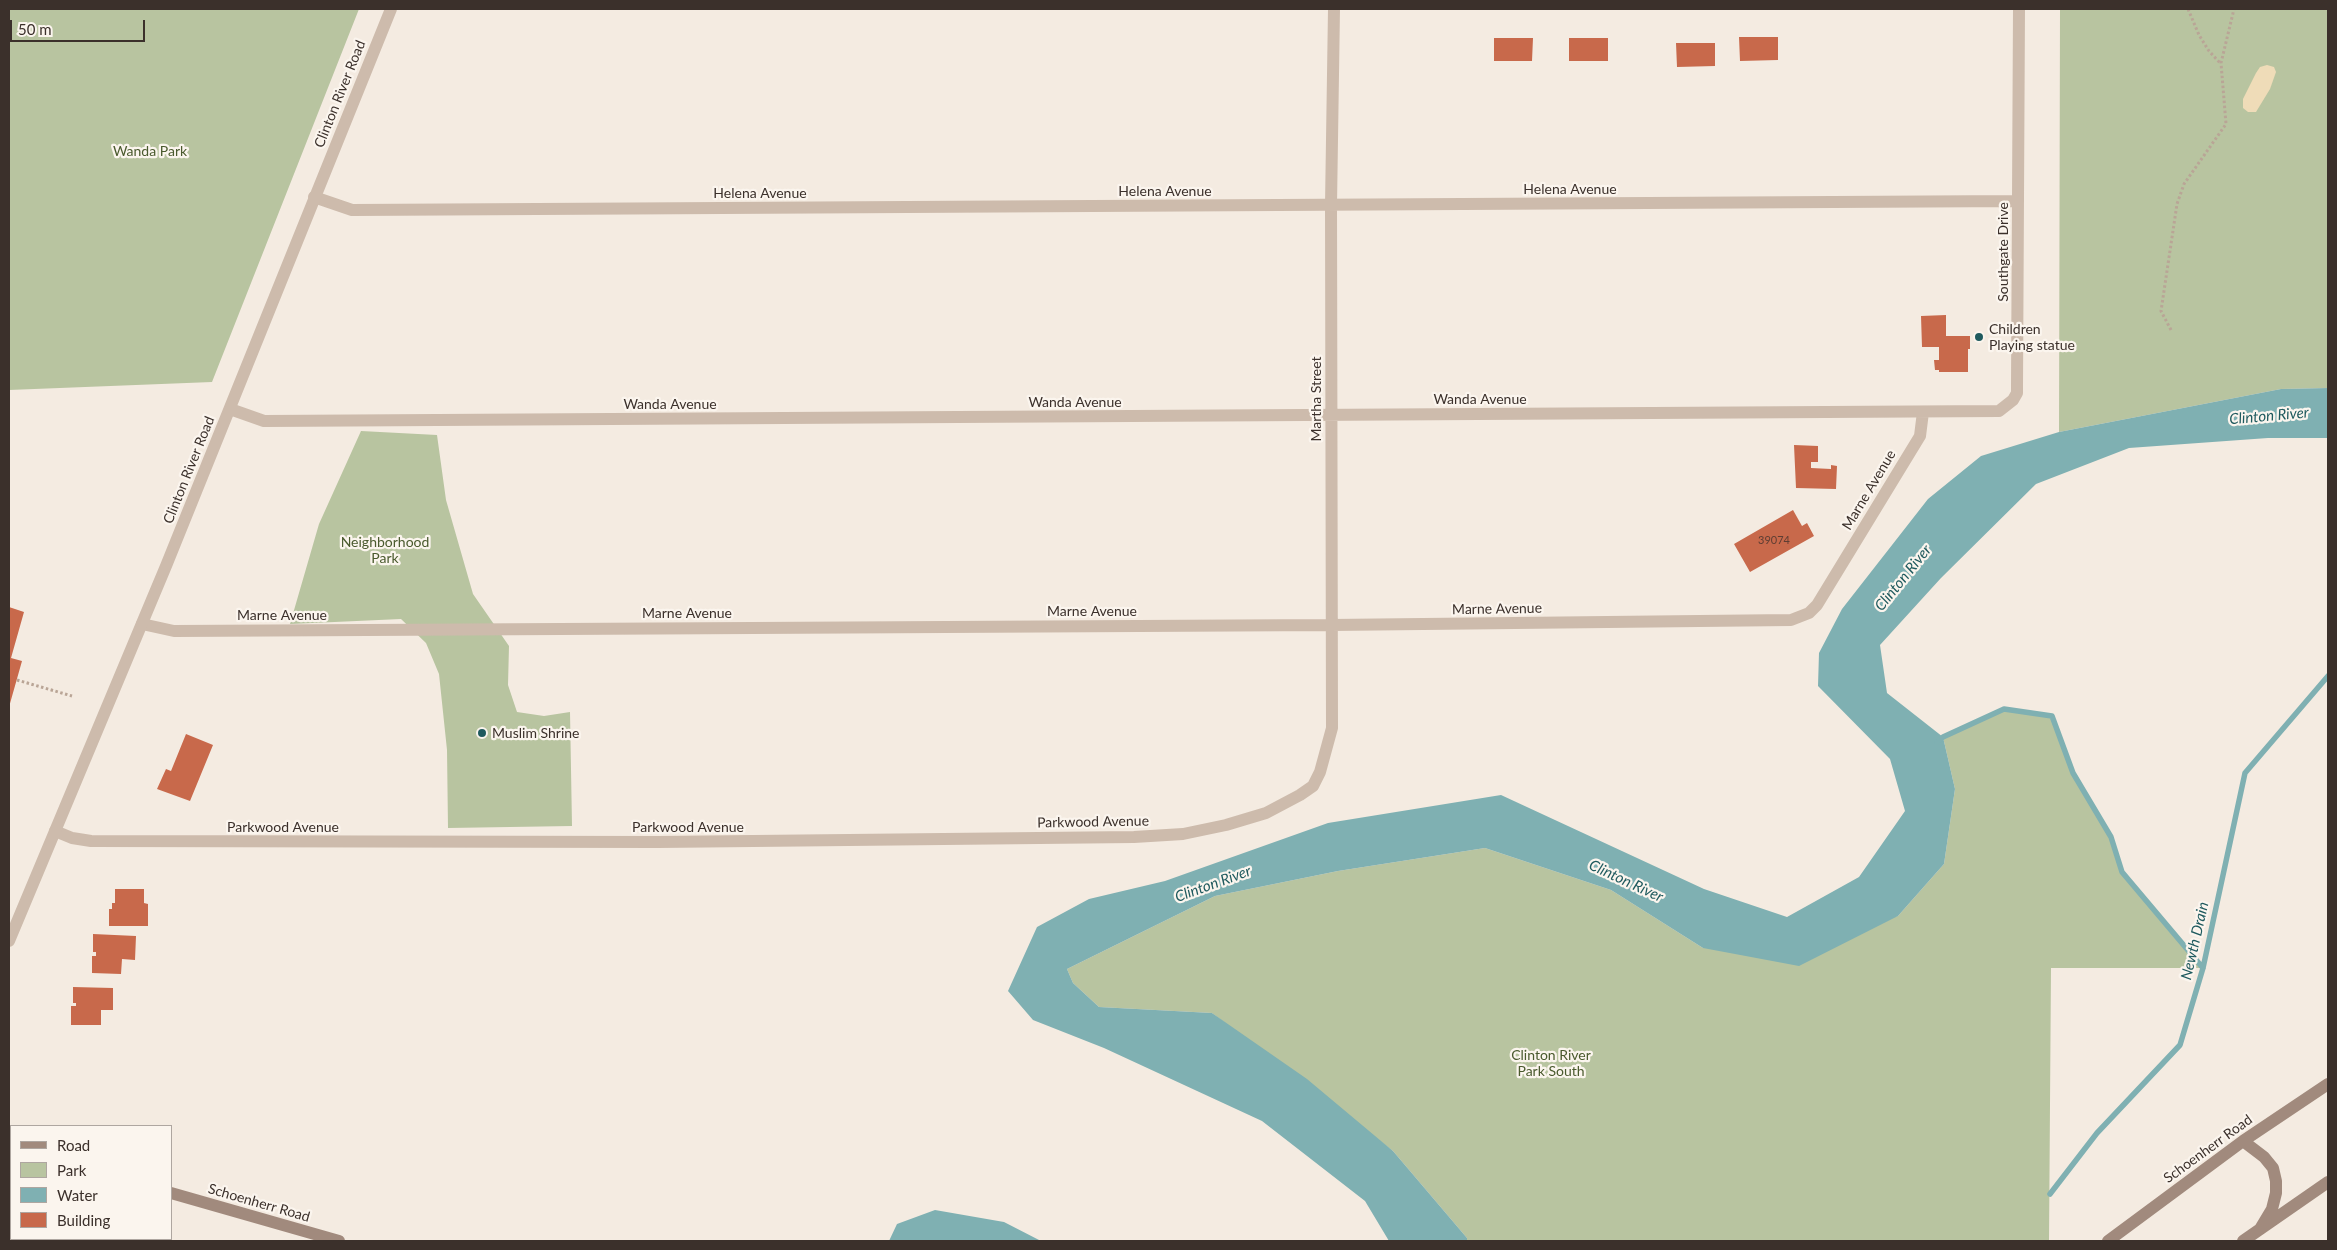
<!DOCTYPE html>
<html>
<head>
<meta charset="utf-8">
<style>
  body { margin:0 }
  #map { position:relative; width:2337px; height:1250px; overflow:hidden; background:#f4ebe1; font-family:Lato,sans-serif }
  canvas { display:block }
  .frame { position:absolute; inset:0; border:10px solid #3b302b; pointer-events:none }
  .legend { position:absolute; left:10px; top:1125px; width:162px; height:115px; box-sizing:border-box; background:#fbf5ee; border:1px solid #aea6a0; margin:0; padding:6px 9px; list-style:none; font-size:15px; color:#3b302b }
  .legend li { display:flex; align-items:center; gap:10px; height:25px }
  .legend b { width:25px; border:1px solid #aea6a0 }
  .scale { position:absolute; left:10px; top:20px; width:135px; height:22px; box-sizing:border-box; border:2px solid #3b302b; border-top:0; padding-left:6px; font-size:15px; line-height:18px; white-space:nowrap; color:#3b302b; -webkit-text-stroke:4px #fbf5ee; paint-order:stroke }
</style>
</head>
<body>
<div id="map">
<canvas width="2337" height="1250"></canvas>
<div class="frame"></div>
<ul class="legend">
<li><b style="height:6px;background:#a18a7d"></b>Road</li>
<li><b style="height:14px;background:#b8c4a0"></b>Park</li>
<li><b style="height:14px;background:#7fb0b2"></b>Water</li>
<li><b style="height:14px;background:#c8694b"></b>Building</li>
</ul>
<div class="scale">50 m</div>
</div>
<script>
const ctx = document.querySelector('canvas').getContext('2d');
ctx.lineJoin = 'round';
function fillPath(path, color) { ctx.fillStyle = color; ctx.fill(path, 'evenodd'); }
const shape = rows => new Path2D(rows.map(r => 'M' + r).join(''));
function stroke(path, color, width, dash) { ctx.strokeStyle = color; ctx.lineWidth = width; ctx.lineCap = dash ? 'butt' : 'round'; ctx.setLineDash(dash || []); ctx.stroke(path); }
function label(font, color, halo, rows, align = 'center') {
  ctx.font = font + ' Lato,sans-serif'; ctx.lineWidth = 4.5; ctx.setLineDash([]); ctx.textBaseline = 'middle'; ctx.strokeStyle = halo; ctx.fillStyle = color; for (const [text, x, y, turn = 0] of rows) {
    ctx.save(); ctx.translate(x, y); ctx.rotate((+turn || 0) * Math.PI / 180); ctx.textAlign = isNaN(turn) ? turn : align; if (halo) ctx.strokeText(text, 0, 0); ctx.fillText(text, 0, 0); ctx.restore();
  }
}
fillPath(shape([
  [9,9,359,9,212,382,9,390],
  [2060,9,2328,9,2328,388,2281,389,2059,432],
  [361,431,437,435,446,500,473,594,509,646,508,685,517,712,544,716,570,712,572,826,448,828,447,750,439,674,426,643,401,619,290,624,319,524],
  [2004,709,2052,716,2073,773,2111,837,2122,872,2203,968,2051,968,2049,1241,1467,1241,1467,1238,1393,1151,1212,1013,1099,1007,1073,983,1067,969,1215,896,1338,871,1485,848,1611,890,1703,948,1898,916,1944,864,1955,789,1943,737]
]), '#b8c4a0');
fillPath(shape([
  [2267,65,2274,67,2276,72,2270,89,2256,112,2248,112,2243,108,2243,99,2256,73,2260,67]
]), '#efdcb8');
fillPath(shape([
  [2328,388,2328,438,2268,438,2129,448,2036,484,1941,578,1880,645,1887,693,1943,737,1955,789,1944,864,1898,916,1799,966,1703,948,1611,890,1485,848,1338,871,1215,896,1067,969,1073,983,1099,1007,1212,1013,1307,1079,1393,1151,1467,1238,1467,1241,1389,1241,1365,1201,1262,1121,1104,1048,1033,1020,1008,991,1037,927,1089,899,1165,881,1328,823,1501,795,1704,889,1787,917,1859,877,1905,811,1890,759,1818,686,1819,653,1842,609,1928,499,1981,456,2059,432,2281,389],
  [935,1210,1004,1222,1041,1241,889,1241,897,1224]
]), '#7fb0b2');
stroke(shape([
  [1937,742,1943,737,2004,709,2052,716,2073,773,2111,837,2122,872,2203,968],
  [2050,1194,2097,1133,2180,1045,2203,968,2245,773,2328,676]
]), '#7fb0b2', 5.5);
fillPath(shape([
  [1739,37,1778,37,1778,60,1740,61],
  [1494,38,1533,38,1532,61,1494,61],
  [1569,38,1608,38,1608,61,1569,61],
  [1676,43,1715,43,1715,66,1677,67],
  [1946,315,1946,336,1970,336,1970,349,1968,349,1968,372,1939,372,1939,370,1935,370,1934,360,1939,360,1939,347,1922,347,1921,316],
  [1794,445,1818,446,1818,462,1811,462,1811,468,1831,469,1831,465,1837,466,1836,489,1796,488],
  [1793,510,1802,526,1807,523,1814,536,1750,572,1734,544],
  [9,607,24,612,11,658,22,661,9,707],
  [186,734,213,745,190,801,157,789,166,769,171,771],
  [115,889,144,889,144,903,148,904,148,926,109,926,109,909,112,909,112,903,115,903],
  [93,934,136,936,135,960,122,959,121,974,92,973,92,956,96,956,96,952,93,952],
  [73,987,113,988,113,1010,101,1010,101,1025,71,1025,71,1006,76,1006,76,1003,73,1003]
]), '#c8694b');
stroke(shape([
  [2188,9,2199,35,2209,51,2220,63],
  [2171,330,2161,311,2177,204,2184,184,2226,124,2221,63,2234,9],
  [17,680,72,696]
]), '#b9a596', 3, [2.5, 2.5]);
stroke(shape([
  [314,197,352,210,2018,201],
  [230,409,264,421,1999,411,2013,400,2017,393,2017,385,2019,9],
  [142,624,174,631,1331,625,1791,620,1809,613,1817,605,1920,436,1923,412],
  [55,831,72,838,91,841,658,842,1134,837,1183,834,1226,825,1266,813,1300,795,1313,786,1320,772,1332,728,1331,205,1334,9]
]), '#cdbbac', 12);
stroke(shape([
  [9,941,166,566,391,9]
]), '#cdbbac', 12);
stroke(shape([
  [2243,1141,2264,1157,2273,1168,2276,1181,2276,1193,2272,1209,2260,1229],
  [9,1147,11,1147],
  [171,1193,339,1241],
  [9,1232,11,1233],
  [31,1239,40,1241],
  [2108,1241,2243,1141,2328,1084],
  [2243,1241,2328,1182]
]), '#a18a7d', 12);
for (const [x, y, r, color] of [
  [1979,337,5,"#1f5a5e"],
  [482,733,5,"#1f5a5e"]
]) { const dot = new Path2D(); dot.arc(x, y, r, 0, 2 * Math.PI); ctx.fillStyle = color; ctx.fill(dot); stroke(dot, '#fbf5ee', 2); }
label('11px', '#5e3e33', null, [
  ["39074",1774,540]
]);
label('14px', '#3b302b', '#fbf5ee', [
  ["Clinton River Road",340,94,-68],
  ["Helena Avenue",1570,189],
  ["Helena Avenue",1165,191],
  ["Helena Avenue",760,193],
  ["Southgate Drive",2003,252,-90],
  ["Martha Street",1316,399,-90],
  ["Wanda Avenue",1480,399],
  ["Wanda Avenue",1075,402],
  ["Wanda Avenue",670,404],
  ["Clinton River Road",189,470,-68],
  ["Marne Avenue",1869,490,-59],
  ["Marne Avenue",1497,609,-1],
  ["Marne Avenue",1092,611],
  ["Marne Avenue",687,613],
  ["Marne Avenue",282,615],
  ["Parkwood Avenue",1093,822,-1],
  ["Parkwood Avenue",283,827],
  ["Parkwood Avenue",688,827],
  ["Schoenherr Road",2208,1149,-36],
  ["Schoenherr Road",259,1203,16]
]);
label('14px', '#4a5a2e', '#fbf5ee', [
  ["Wanda Park",150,151],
  ["Neighborhood",385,542],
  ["Park",385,558],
  ["Clinton River",1551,1055],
  ["Park South",1551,1071]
]);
label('14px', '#3b302b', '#fbf5ee', [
  ["Children",1989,329],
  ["Playing statue",1989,345],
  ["Muslim Shrine",492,733]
], 'left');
label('italic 15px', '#1f5a5e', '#fbf5ee', [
  ["Clinton River",2269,416,-5],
  ["Clinton River",1903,578,-51],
  ["Clinton River",1626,881,25],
  ["Clinton River",1213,884,-20],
  ["Newth Drain",2195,941,-77]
]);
</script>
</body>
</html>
